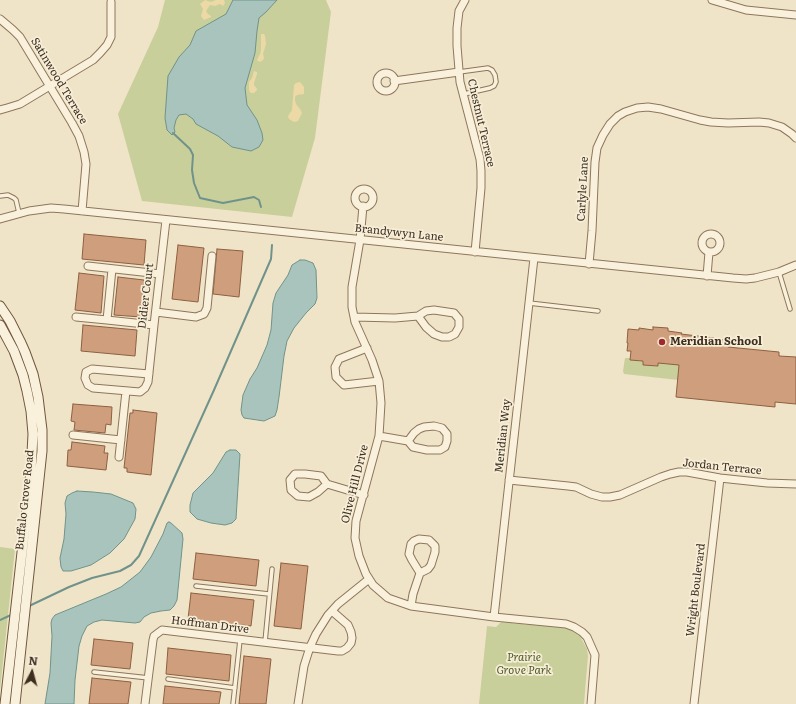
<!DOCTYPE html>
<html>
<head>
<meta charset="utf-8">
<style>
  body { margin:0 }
  #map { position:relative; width:796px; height:704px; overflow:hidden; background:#f0e4c8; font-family:Literata,serif }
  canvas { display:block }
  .north { position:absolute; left:12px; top:652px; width:40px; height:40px; -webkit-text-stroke:3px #f7eed8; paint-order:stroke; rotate:6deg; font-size:11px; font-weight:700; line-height:16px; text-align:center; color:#3d2e20 }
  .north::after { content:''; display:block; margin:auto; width:14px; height:18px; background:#3d2e20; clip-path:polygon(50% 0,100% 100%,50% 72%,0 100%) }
</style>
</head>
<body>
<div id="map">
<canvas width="796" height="704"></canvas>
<div class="north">N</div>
</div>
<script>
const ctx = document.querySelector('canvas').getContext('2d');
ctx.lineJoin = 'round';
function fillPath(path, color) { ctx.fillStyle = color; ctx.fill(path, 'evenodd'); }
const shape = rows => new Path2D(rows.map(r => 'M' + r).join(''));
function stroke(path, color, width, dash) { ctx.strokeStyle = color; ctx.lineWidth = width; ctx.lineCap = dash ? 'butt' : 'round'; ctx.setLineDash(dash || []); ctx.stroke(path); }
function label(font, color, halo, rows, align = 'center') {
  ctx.font = font + ' Literata,serif'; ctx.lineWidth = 3.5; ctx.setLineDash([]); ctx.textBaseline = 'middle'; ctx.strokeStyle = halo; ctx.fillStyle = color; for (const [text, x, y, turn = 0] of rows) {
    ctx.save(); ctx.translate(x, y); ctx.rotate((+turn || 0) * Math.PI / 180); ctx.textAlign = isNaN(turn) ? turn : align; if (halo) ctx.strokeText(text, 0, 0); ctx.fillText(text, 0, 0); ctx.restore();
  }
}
fillPath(shape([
  [165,0,326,0,331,12,315,138,292,217,142,201,118,114,158,27],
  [680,357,678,380,624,374,623,371,625,358,630,358,630,360,643,361,643,365,657,366,658,362],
  [0,547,15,549,0,690],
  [501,622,531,625,559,626,571,630,580,636,587,649,588,656,584,704,479,704,487,626,496,627]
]), '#c9cf9b');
fillPath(shape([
  [205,0,211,2,216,0,224,0,225,3,223,6,220,4,215,6,210,5,206,11,208,14,211,16,211,17,204,20,201,16,203,9,200,4],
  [261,34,264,34,265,36,266,44,263,54,264,58,263,60,260,62,258,61,257,60,260,54,261,50],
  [254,71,257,72,257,74,254,83,254,85,257,89,257,90,254,93,251,93,250,92,249,90,249,82,252,78],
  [299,82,301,83,304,87,304,94,297,95,295,97,295,100,296,104,300,109,302,113,298,121,294,122,289,119,288,116,292,110,294,85,296,83]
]), '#ecd9a5');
const water = shape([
  [233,0,277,0,266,12,259,18,257,31,255,53,245,88,247,105,257,120,262,133,263,140,259,147,251,151,232,147,218,136,196,124,193,119,186,114,179,115,176,120,174,128,175,132,172,135,167,130,165,118,168,76,179,57,190,45,196,31,226,14,233,0],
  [300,260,305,260,313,263,316,270,317,298,315,304,306,313,294,328,287,341,284,356,279,397,277,410,275,416,264,421,244,418,242,415,241,410,243,395,250,379,257,368,267,345,271,330,273,303,276,293,288,275,292,265,300,260],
  [230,450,236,450,240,454,236,519,232,523,225,525,211,523,197,519,190,512,190,505,193,493,213,473,226,452,230,450],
  [77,491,93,492,111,494,133,503,136,509,135,519,124,539,110,553,91,565,71,571,63,571,61,567,60,558,64,539,66,514,65,503,67,496,72,493,77,491],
  [169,522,171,523,182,533,183,539,177,600,174,606,170,610,161,611,151,613,144,617,140,622,135,623,102,620,94,622,87,626,82,636,79,646,75,680,74,704,45,704,50,673,52,636,51,623,52,619,55,615,106,594,121,587,140,572,151,557,163,534,167,523,169,522]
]);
fillPath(water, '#a9c4bc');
stroke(water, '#6f938a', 1);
stroke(shape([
  [173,133,190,149,193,155,192,170,194,183,200,198,223,203,254,197,259,200,261,207],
  [27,607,69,587,92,578,120,571,131,565,139,556,214,390,271,259,272,245],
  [0,620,13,614]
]), '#6f938a', 2);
const building = shape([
  [84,234,146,240,144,265,82,259,84,234],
  [178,245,204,248,198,302,172,299,178,245],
  [217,249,243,251,239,297,213,294,217,249],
  [79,273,104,276,101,313,75,310,79,273],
  [118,277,144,280,141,317,114,315,118,277],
  [83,325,137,330,135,356,81,351,83,325],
  [653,327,668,328,668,331,682,333,681,334,714,338,714,339,728,340,728,347,779,352,779,356,796,357,796,404,775,402,775,407,676,397,679,365,658,363,658,366,643,365,643,361,630,360,631,351,627,351,628,343,627,343,628,329,639,330,639,328,653,330,653,327],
  [73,404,112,407,111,425,106,424,105,433,74,430,75,422,71,421,73,404],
  [133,410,157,413,151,475,127,472,127,468,124,468,130,413,133,413,133,410],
  [72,442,105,446,104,453,108,453,106,470,67,466,68,450,71,450,72,442],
  [196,553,259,560,256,586,193,579,196,553],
  [281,563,308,566,301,629,274,626,281,563],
  [191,593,254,600,251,626,188,619,191,593],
  [94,639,133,643,130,669,91,665,94,639],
  [168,648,231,655,229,681,166,674,168,648],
  [244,656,271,659,266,704,239,704,244,656],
  [92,678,131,682,128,704,89,704,92,678],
  [165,686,221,692,219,704,163,704,165,686]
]);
fillPath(building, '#cf9f7d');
stroke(building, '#8d5f41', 1);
const service = shape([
  [459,72,488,68,492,70,495,75,496,82,494,86,490,88,464,94],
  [0,196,8,195,14,198,16,200,19,213],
  [779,272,790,309],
  [529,303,598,311],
  [196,586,269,594],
  [265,642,272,569],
  [94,672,149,678],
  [168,679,235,688],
  [233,704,240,640]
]);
const minor = shape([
  [465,0,459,11,457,28,457,46,460,82,480,159,481,171,481,188,475,252],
  [712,0,746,10,796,15],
  [0,19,13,30,20,37,72,123,79,136,84,152,86,164,82,211],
  '377 82a9 9 0 1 1 18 0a9 9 0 1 1-18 0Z',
  [394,81,459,72],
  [0,110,7,108,20,104,93,60,100,53,107,45,111,37,111,2],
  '355 198a9 9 0 1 1 18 0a9 9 0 1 1-18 0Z',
  [363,206,360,240,352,287,352,307,355,322,372,360,379,381,381,403,379,436,356,521,355,538,359,556,366,574,373,585,388,598,411,606,494,617,566,624,574,627,582,632,587,637,595,655,591,704],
  [0,219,29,211,51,208,64,209,733,278,746,279,755,278,779,272,796,265],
  '702 243a9 9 0 1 1 18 0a9 9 0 1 1-18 0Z',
  [589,264,592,231,595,162,597,148,603,135,610,124,618,116,625,112,637,108,648,107,661,109,700,120,711,122,728,123,759,122,769,123,782,127,792,134,796,138],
  [88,266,160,274],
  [707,276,709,252],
  [156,312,196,317,204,314,207,308,212,256],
  [76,317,107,320,112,269],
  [354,317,395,318,418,316,426,311,434,310,454,313,459,319,459,327,455,334,449,337,442,337,434,334,426,327,418,316],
  [107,320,154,325],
  [367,348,339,359,335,367,336,377,344,385,379,381],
  [149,374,92,369,86,372,85,378,88,385,93,388,140,392,145,388,148,382,154,325,166,220],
  [73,435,121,440],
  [379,436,408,441,413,447,427,450,440,450,445,447,447,441,447,434,442,428,434,426,424,427,419,429,414,433,408,441],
  [119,457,126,391],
  [509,480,568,486,576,487,591,494,602,497,610,497,620,495,661,477,670,474,679,472,687,472,720,478,767,483,796,484],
  [327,484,318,492,309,497,298,496,291,490,290,480,295,474,305,474,321,476,327,484,364,495],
  [411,606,413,594,420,573,428,569,431,565,435,552,435,546,429,540,419,539,414,541,411,544,409,554,412,560,420,573],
  [494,617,534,258],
  [145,704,153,640,154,636,162,630,338,651,342,651,347,648,351,643,352,638,351,632,348,625,332,611],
  [298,704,304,666,310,647,316,634,328,615,338,604,369,579],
  [694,704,720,478]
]);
const secondary = shape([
  [0,306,10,321,21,343,25,352,33,374,38,397,42,430,42,451,15,704],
  [0,325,14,351,23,375,27,391,31,411,33,434,31,472,5,704]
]);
stroke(service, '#8d765c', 5.5);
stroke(minor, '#8d765c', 9);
stroke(secondary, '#6f573f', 11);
stroke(service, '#faf1dc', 3.5);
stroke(minor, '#faf1dc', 7);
stroke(secondary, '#faf1dc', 9);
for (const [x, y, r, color] of [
  [662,342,4,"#9e2a2b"]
]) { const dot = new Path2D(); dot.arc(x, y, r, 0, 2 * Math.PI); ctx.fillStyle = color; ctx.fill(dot); stroke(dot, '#f7eed8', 1.5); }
label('11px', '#3d2e20', '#f7eed8', [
  ["Satinwood Terrace",59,81,59],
  ["Chestnut Terrace",481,123,77],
  ["Carlyle Lane",583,189,-87],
  ["Brandywyn Lane",399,233,6],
  ["Didier Court",146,296,-83],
  ["Meridian Way",503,436,-84],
  ["Jordan Terrace",722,467,6],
  ["Olive Hill Drive",355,484,-76],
  ["Buffalo Grove Road",25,500,-84],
  ["Wright Boulevard",696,590,-83],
  ["Hoffman Drive",210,625,7]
]);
label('bold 11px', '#3d2e20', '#f7eed8', [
  ["Meridian School",670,342]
], 'left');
label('italic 11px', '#4d5a26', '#f7eed8', [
  ["Prairie",524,658],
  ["Grove Park",524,671]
]);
</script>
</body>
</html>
